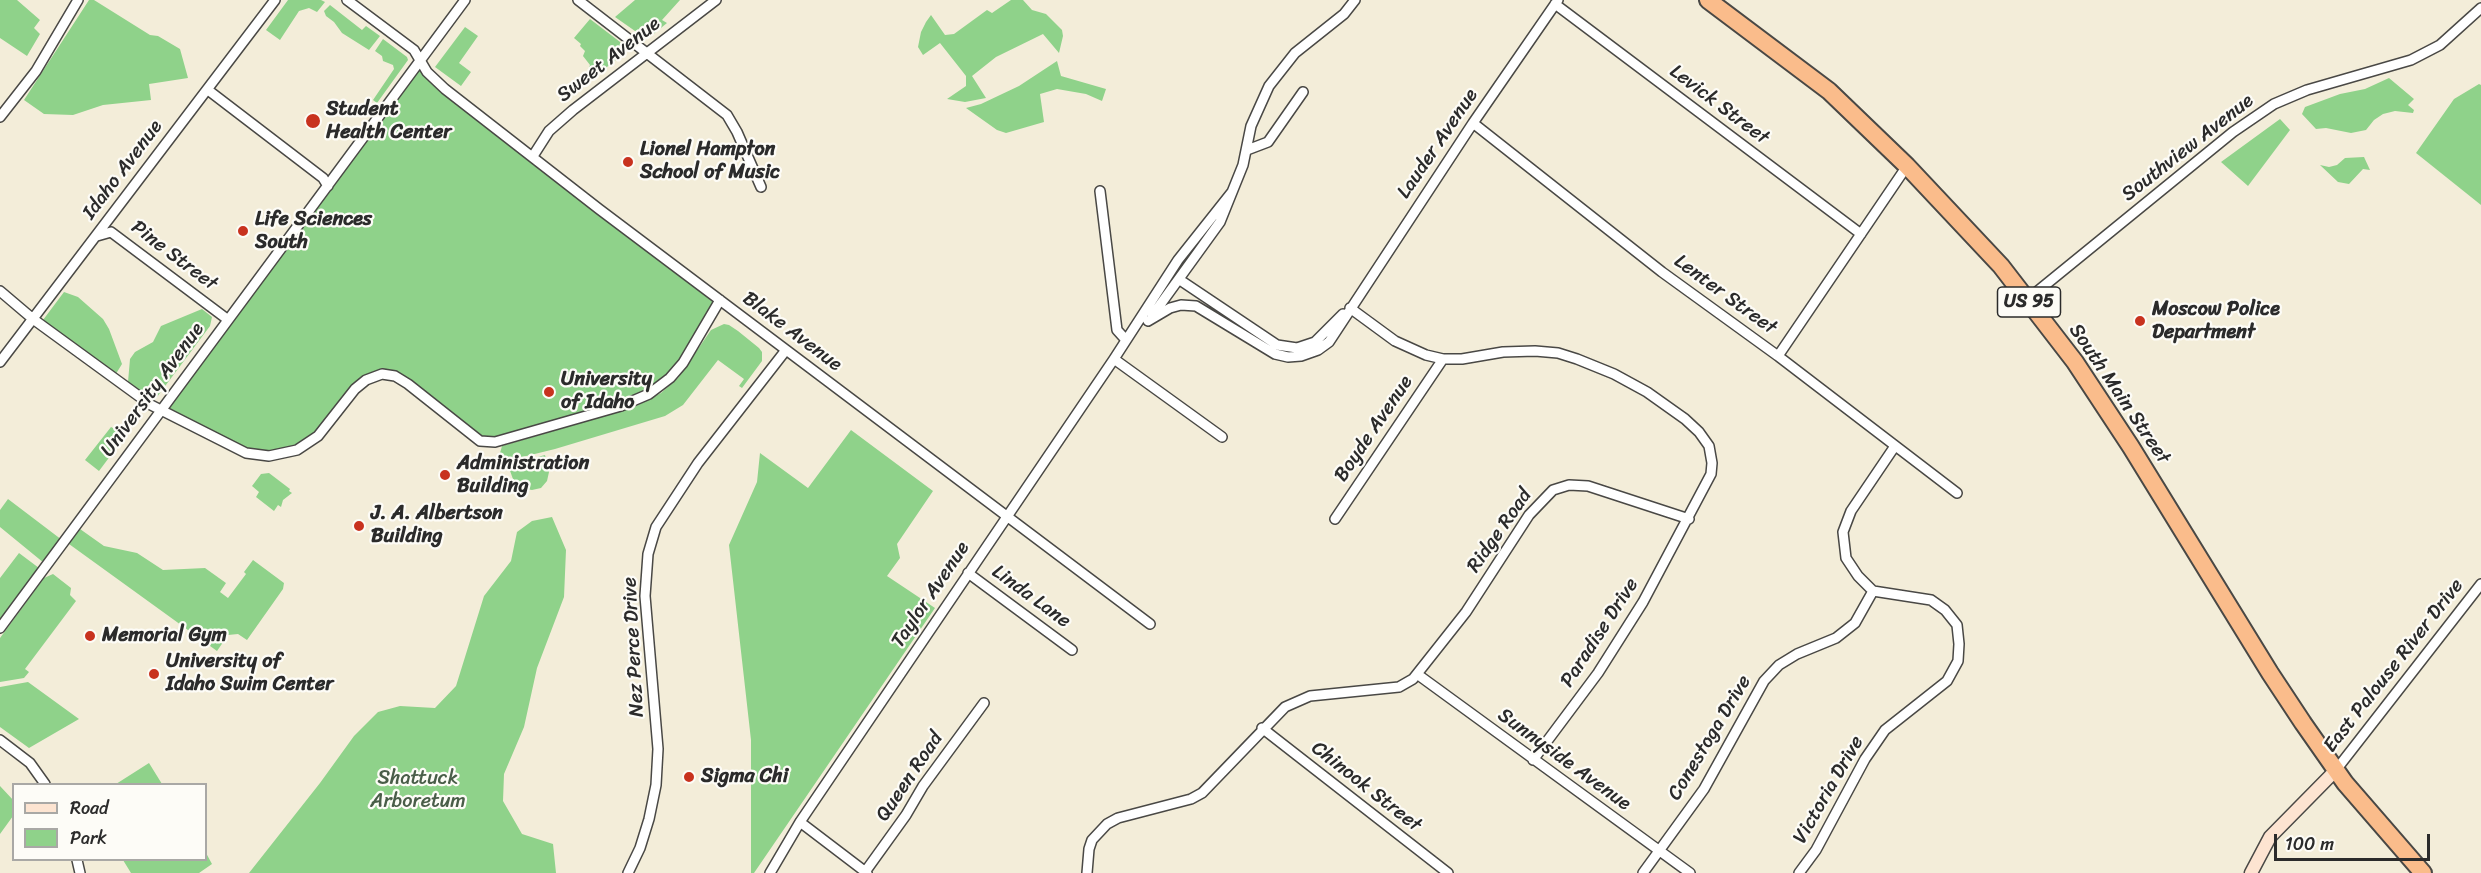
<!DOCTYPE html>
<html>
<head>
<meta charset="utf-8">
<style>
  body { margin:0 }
  #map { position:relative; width:2481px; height:873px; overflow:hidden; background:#f3edd9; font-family:Sriracha,sans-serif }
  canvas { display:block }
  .legend { position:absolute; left:12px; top:783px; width:195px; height:78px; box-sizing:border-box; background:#fdfcf7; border:2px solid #a9a8a5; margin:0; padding:8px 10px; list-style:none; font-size:18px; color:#2b2b2b }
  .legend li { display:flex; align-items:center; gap:12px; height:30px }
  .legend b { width:30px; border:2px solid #a9a8a5 }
  .scale { position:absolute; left:2274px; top:834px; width:156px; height:27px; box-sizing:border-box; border:3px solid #2b2b2b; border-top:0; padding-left:8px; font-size:18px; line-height:21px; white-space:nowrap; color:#2b2b2b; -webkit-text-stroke:4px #fdfcf7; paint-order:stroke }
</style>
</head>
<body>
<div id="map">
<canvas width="2481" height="873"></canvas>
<ul class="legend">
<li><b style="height:8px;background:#fde4d1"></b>Road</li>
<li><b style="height:16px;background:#8fd28a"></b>Park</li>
</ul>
<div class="scale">100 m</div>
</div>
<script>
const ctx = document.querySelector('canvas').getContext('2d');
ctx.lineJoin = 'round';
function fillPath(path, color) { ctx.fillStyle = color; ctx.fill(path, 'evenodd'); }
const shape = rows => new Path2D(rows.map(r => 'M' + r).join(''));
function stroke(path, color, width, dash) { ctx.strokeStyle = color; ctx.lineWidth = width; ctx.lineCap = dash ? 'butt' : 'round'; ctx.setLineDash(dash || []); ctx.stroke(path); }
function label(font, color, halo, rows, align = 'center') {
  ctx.font = font + ' Sriracha,sans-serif'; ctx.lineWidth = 4.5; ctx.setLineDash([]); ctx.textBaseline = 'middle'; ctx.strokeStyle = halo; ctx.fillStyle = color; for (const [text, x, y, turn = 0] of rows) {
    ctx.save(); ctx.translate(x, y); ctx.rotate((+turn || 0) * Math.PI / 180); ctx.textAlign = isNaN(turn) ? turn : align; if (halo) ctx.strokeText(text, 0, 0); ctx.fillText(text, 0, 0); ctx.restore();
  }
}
fillPath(shape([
  [0,0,17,0,40,20,34,28,40,34,27,56,0,38],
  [89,0,94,0,150,35,158,36,180,49,188,78,149,84,151,100,103,105,73,115,44,114,24,100],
  [288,0,321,0,325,2,317,12,309,8,299,11,280,40,266,30],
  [635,0,680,0,662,20,667,23,651,36,645,38,615,17],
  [1011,0,1023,0,1032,10,1046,14,1062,30,1063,36,1059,53,1043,34,996,57,972,76,986,98,965,102,947,99,966,86,966,76,940,43,923,55,918,47,921,32,926,22,931,15,945,35,954,34,987,10,992,13],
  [330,5,362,30,366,26,380,36,369,50,342,33,334,22,326,16,324,11],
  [590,19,624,45,626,52,584,85,583,83,590,65,583,56,585,51,580,46,581,44,574,38],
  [465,27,478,36,459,63,471,72,461,86,435,67],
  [383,39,407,57,408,60,377,103,373,100,394,69,393,65,383,61,382,56,375,51],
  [421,60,427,72,720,300,670,378,621,406,480,441,395,376,366,380,318,436,297,450,246,453,162,409],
  [1057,61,1061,76,1106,89,1102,101,1086,94,1057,89,1040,94,1044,122,1006,133,997,130,966,108,981,104,1019,86],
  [2389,78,2414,99,2408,105,2414,110,2413,113,2395,111,2383,114,2374,120,2366,130,2351,133,2326,128,2316,129,2302,114,2305,107,2340,94,2365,89],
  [2479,84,2481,85,2481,205,2416,153,2454,99],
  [2280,119,2290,130,2248,186,2221,162],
  [2364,157,2370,170,2363,169,2349,184,2338,182,2320,165,2329,167,2337,165,2345,158],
  [64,292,78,297,103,319,109,329,122,364,114,377,40,324],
  [202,309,212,317,210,326,151,405,138,395,128,382,130,359,135,352,153,342,161,326],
  [724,324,729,325,738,331,759,348,762,352,762,361,742,388,739,386,744,379,718,360,683,405,665,416,555,449,502,462,498,460,502,446,632,408,661,393,678,378,711,330],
  [111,427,126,435,99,471,85,460],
  [851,430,933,491,897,544,900,558,887,576,935,608,754,873,751,873,751,740,729,545,757,482,760,453,808,488],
  [545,455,549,472,547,481,541,488,532,490,520,488,514,482,508,465],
  [269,473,290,489,289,491,292,493,283,500,281,507,278,505,274,511,256,497,259,492,252,486,261,474],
  [8,499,62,540,44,563,0,527,0,510],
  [552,517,566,550,564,597,537,668,524,727,504,774,503,801,522,834,553,844,556,873,249,873,320,783,354,736,378,712,400,706,435,708,456,686,484,596,511,561,517,532,532,521],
  [80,529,104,546,137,553,163,570,205,568,226,583,220,592,228,598,246,574,244,572,253,560,284,583,283,589,247,640,238,634,228,635,217,651,69,544],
  [19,553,39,568,0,620,0,578],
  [53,574,71,588,70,595,76,601,25,669,29,672,24,678,0,682,0,638,44,578],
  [28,682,79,719,29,748,0,727,0,687],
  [149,763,162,784,116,784],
  [0,786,14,801,13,816,0,834],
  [206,853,212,864,199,873,131,873,123,860,206,860]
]), '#8fd28a');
const street = shape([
  [347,0,414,50,427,72,445,89,599,209,1150,624],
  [578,0,727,115,737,132,761,187],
  [1555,4,1861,234],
  [208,90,323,178,328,186],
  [0,117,36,71,78,0],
  [1473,123,1662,272,1778,356,1957,493],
  [1247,150,1268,142,1303,92],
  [533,156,549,131,573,110,716,0],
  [1100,191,1117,330,1126,340],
  [97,236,111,232,227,319],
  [1180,280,1277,345,1297,348,1315,342,1343,314],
  [0,291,33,319,151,405,246,453,269,456,297,450,318,436,355,389,366,380,382,374,395,376,408,384,480,441,495,442,621,406,649,394,670,378,683,363,720,300],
  [2028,299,2233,132,2274,104,2307,90,2411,60,2440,45,2481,8],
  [1350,308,1395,341,1426,355,1443,359,1462,359,1503,352,1535,351,1558,353,1577,359,1614,374,1647,392,1685,419,1699,432,1709,446,1712,463,1711,474,1643,602,1598,673,1533,760],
  [1152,316,1220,222,1243,165,1251,126,1269,86,1295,53,1344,14,1355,0],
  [1148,321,1170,308,1181,305,1196,306,1275,354,1288,357,1301,356,1318,350,1329,342,1473,123,1558,0],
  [1778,356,1907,166],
  [1114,359,1222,437],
  [0,362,275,0],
  [1335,519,1443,359],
  [968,573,1072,650],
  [0,628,465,0],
  [1417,674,1690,873],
  [1262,728,1448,873],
  [0,740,30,763,45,784],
  [2336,770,2481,584],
  [800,822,867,873],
  [77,860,80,873],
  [865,872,906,815,923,786,984,703],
  [628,873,640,848,649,819,656,785,658,749,645,596,648,554,656,527,698,463,786,350],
  [770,873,800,822,1114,359,1178,260,1232,192],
  [1087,873,1089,849,1092,840,1107,824,1118,818,1191,799,1202,793,1285,707,1310,696,1399,687,1413,679,1466,612,1529,515,1553,490,1569,485,1588,486,1689,519],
  [1643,873,1704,789,1764,681,1779,665,1797,654,1836,638,1855,623,1873,591],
  [1799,873,1816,850,1865,759,1885,730,1947,681,1958,661,1959,644,1957,625,1945,610,1931,600,1873,591,1858,576,1846,558,1843,532,1851,511,1895,446]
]);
const secondary = shape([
  [2251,873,2270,837,2336,770]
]);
const highway = shape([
  [1708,0,1829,91,1907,166,2001,266,2075,362,2131,447,2270,673,2303,723,2345,783,2423,873]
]);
stroke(street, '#494845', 12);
stroke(secondary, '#494845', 15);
stroke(highway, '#494845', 20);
stroke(street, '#fff', 9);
stroke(secondary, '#fde4d1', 12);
stroke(highway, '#fabc8b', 16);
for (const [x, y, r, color] of [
  [313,121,8,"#c8321e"],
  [628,162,6,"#c8321e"],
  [243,231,6,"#c8321e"],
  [2140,321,6,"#c8321e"],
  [549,392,6,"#c8321e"],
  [445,475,6,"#c8321e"],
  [359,526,6,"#c8321e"],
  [90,636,6,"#c8321e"],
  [154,674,6,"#c8321e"],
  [689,777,6,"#c8321e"]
]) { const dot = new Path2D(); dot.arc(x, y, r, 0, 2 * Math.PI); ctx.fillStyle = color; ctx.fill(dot); stroke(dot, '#fdfcf7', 2); }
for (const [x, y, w] of [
  [2029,302,63]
]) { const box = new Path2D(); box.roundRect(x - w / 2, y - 15, w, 30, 4.5); ctx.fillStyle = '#fdfcf7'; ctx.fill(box); stroke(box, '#2b2b2b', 1.5); }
label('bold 18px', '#2b2b2b', null, [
  ["US 95",2029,302]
]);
label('20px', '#2b2b2b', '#fdfcf7', [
  ["Sweet Avenue",609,60,-38],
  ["Levick Street",1719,105,37],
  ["Lauder Avenue",1438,144,-56],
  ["Southview Avenue",2188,148,-38],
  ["Idaho Avenue",123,170,-53],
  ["Pine Street",174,256,37],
  ["Lenter Street",1725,295,36],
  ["Blake Avenue",792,332,37],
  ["University Avenue",153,390,-54],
  ["South Main Street",2119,394,56],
  ["Boyde Avenue",1374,429,-56],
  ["Ridge Road",1500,531,-55],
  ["Taylor Avenue",931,595,-56],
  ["Linda Lane",1031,597,36],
  ["Paradise Drive",1600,633,-57],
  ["Nez Perce Drive",634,647,-93],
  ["East Palouse River Drive",2394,666,-52],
  ["Conestoga Drive",1710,738,-59],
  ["Sunnyside Avenue",1564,760,36],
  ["Queen Road",910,777,-56],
  ["Chinook Street",1366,787,38],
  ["Victoria Drive",1829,790,-60]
]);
label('bold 20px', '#2b2b2b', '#fdfcf7', [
  ["Student",326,110],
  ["Health Center",326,133],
  ["Lionel Hampton",640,150],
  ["School of Music",640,173],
  ["Life Sciences",255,220],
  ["South",255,243],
  ["Moscow Police",2152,310],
  ["Department",2152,333],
  ["University",561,380],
  ["of Idaho",561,403],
  ["Administration",457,464],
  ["Building",457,487],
  ["J. A. Albertson",371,514],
  ["Building",371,537],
  ["Memorial Gym",102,636],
  ["University of",166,662],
  ["Idaho Swim Center",166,685],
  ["Sigma Chi",701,777]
], 'left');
label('20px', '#495d48', '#fdfcf7', [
  ["Shattuck",418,779],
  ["Arboretum",418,802]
]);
</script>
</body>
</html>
